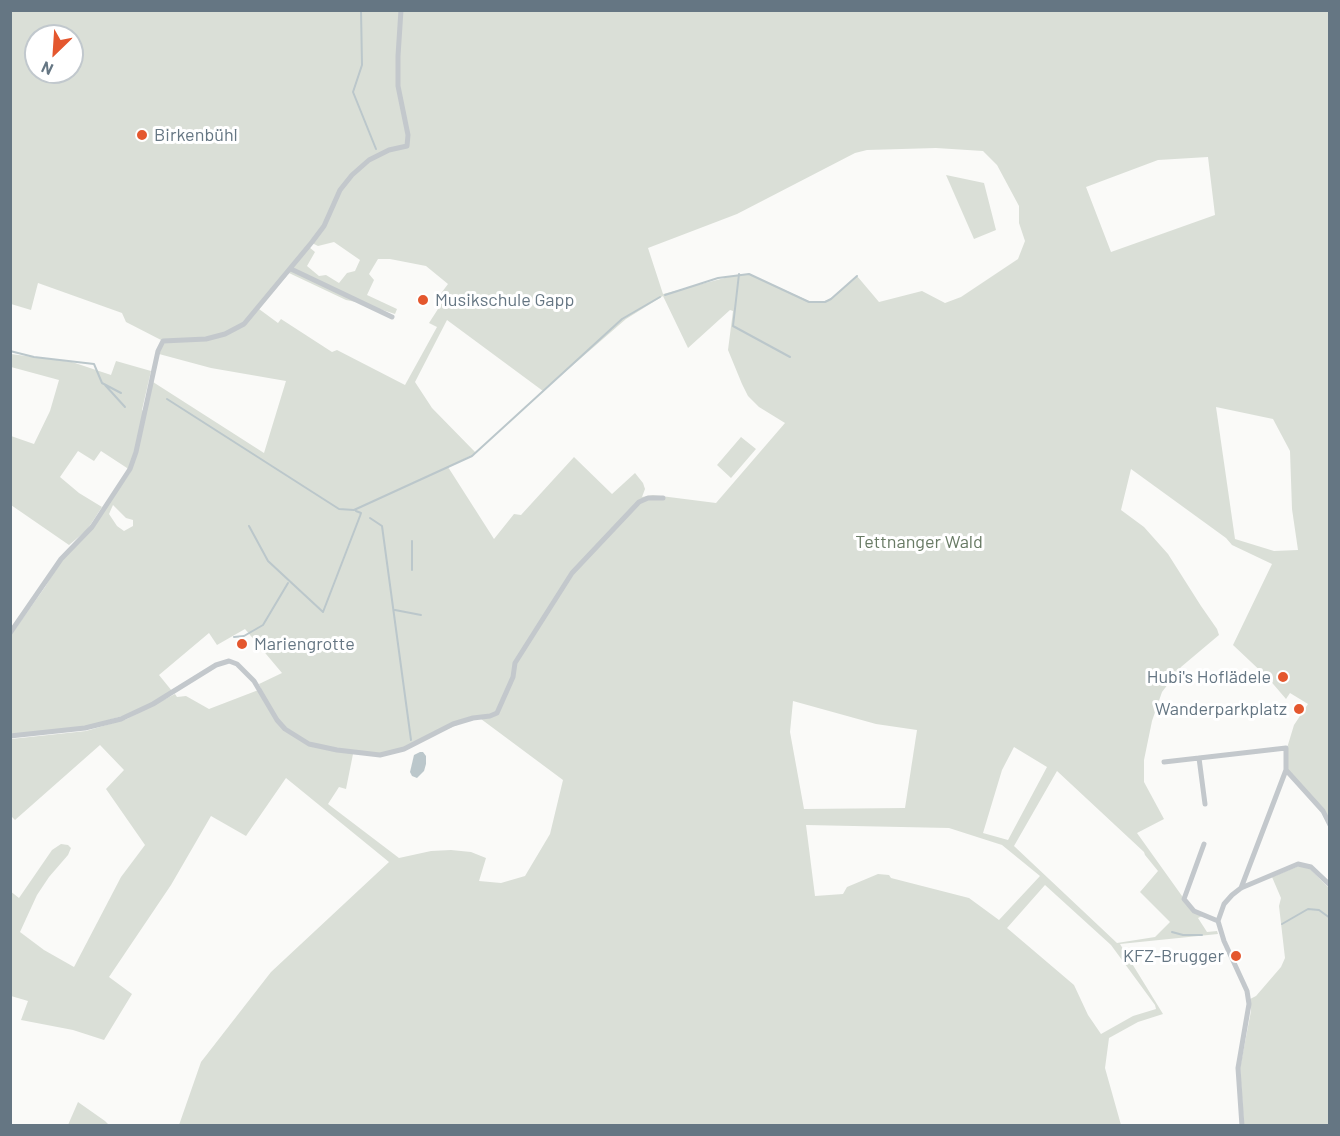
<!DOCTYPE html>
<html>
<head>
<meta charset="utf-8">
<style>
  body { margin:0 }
  #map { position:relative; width:1340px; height:1136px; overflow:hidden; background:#fafaf8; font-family:Barlow,sans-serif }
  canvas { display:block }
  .frame { position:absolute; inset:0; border:12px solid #657683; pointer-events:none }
  .north { position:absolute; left:24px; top:24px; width:60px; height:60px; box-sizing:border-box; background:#fff; border:2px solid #c1c8cd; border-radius:50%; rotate:205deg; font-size:16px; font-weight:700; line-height:24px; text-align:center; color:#657683 }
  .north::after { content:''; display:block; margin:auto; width:21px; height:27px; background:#e4572e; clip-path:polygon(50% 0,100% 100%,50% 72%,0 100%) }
</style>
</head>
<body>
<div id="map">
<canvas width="1340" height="1136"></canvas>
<div class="frame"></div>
<div class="north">N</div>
</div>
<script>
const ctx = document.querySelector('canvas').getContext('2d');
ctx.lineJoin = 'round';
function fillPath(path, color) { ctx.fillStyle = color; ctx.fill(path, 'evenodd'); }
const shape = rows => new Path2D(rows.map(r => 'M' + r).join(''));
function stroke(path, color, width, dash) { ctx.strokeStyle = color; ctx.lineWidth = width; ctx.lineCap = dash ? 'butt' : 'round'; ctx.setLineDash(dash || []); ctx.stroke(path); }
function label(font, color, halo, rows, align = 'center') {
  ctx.font = font + ' Barlow,sans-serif'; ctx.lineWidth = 6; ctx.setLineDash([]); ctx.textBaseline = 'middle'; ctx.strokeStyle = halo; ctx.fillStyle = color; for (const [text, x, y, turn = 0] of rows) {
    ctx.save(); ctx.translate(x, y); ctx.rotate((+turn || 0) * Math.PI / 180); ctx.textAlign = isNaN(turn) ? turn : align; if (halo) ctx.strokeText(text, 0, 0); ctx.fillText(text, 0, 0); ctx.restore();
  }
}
fillPath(shape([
  [11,11,1329,11,1329,820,1286,769,1287,748,1294,725,1308,704,1290,693,1286,699,1268,678,1233,645,1272,564,1232,545,1226,538,1131,469,1121,510,1144,527,1168,554,1201,606,1217,629,1219,635,1181,667,1162,692,1152,721,1144,760,1144,782,1164,819,1137,833,1192,910,1202,916,1198,918,1207,932,1217,931,1218,934,1120,944,1163,1014,1138,1022,1109,1038,1105,1068,1121,1125,179,1125,201,1062,271,972,389,862,286,778,246,836,211,816,171,885,109,977,132,994,104,1040,73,1030,21,1020,28,1001,11,996,10,891,19,898,52,850,61,844,68,845,71,848,68,855,49,877,37,895,20,932,44,950,74,967,121,877,145,845,106,789,124,770,100,745,15,820,11,816,11,739,86,731,127,719,175,694,177,697,186,696,209,709,261,689,259,684,282,673,245,629,217,645,209,633,159,675,172,691,133,713,84,727,11,735,11,635,45,587,63,557,83,538,130,473,127,468,101,451,94,461,78,451,60,477,79,493,102,507,87,530,69,545,11,505,11,436,34,444,50,411,59,380,11,367,11,354,72,362,111,375,116,361,151,371,142,410,146,413,153,382,264,453,286,381,211,368,159,354,163,341,126,322,122,313,38,283,31,310,11,304],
  [36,36,72,36,72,72,36,72],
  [936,148,983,151,997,165,1019,206,1019,223,1025,241,1018,259,961,297,945,303,922,291,879,302,857,276,830,299,822,302,809,301,749,274,740,274,663,294,648,248,737,214,855,153,867,150],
  [1208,157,1215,215,1111,252,1086,187,1158,160],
  [334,242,360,260,355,271,347,273,339,283,326,275,319,276,307,266,315,252,309,247,312,243,318,246],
  [378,259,390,259,426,266,448,284,439,296,438,309,429,323,437,327,405,385,337,350,332,352,281,319,278,323,259,309,289,273,346,300,361,303,395,314,397,309,367,295,374,280,369,274],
  [663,296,688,348,730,310,733,311,728,350,742,384,748,396,759,407,785,423,716,503,653,495,642,497,645,489,643,483,635,473,612,494,574,457,521,515,514,514,494,539,448,467,476,453,432,408,415,382,447,320,543,391,626,319],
  [1216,407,1273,419,1290,451,1292,509,1298,550,1274,551,1235,539],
  [113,505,126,518,133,520,133,526,124,531,117,526,109,514],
  [793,701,876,724,917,730,905,808,804,809,790,732],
  [480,715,481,719,563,780,550,834,525,876,501,883,479,881,486,858,471,852,451,850,431,851,399,858,328,804,339,787,346,789,353,754,388,755],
  [1014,747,1047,767,1008,840,983,833,1002,770],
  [1057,771,1144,852,1145,855,1158,871,1140,892,1170,922,1155,937,1117,943,1014,846],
  [806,825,949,828,1002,845,1040,876,999,920,969,898,891,878,889,875,878,874,847,887,843,894,815,896],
  [1045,885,1111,945,1155,1005,1156,1009,1133,1016,1101,1034,1088,1015,1074,985,1007,928],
  [946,175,984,183,996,230,974,239],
  [741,437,756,449,731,478,717,465],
  [1299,866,1310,869,1329,888,1329,1125,1244,1126,1240,1068,1251,1011,1250,999,1256,996,1281,967,1285,958,1279,906,1281,898,1272,877],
  [78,1102,105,1121,109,1125,68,1125]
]), '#dadfd7');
fillPath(shape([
  [420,752,423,752,426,756,426,764,424,771,417,778,412,776,410,772,414,755]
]), '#bbc7cb');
stroke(shape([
  [361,10,362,65,353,92,376,149],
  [739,274,733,326,790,357],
  [665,295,718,278,749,274,809,302,825,302,831,299,857,276],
  [10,351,34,357,94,364,102,383,121,393],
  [105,385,125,407],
  [167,399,339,509,354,510,472,456,622,319,660,297],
  [370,518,382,526,411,740],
  [249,526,268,561,323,612,360,516,361,513,356,511],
  [412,570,412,541],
  [395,610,421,615],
  [234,637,244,636,263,625,288,583],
  [1282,924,1308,909,1319,910,1330,918],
  [1172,932,1183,935,1202,935]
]), '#bbc7cb', 2);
stroke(shape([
  [291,269,392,317],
  [10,633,61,559,92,527,130,469,136,452,158,351,163,341,206,339,225,334,244,324,312,242,324,226,340,190,352,175,369,160,389,150,407,146,408,135,398,86,398,56,401,10],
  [10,736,85,728,121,719,153,704,216,665,229,661,237,664,254,681,277,720,285,729,309,744,337,750,380,755,404,749,453,724,473,718,490,716,497,713,513,677,515,663,572,573,639,502,648,498,663,498],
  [1164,762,1199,758],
  [1286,770,1323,811,1330,825],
  [1205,804,1199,758,1286,748,1286,770,1241,888],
  [1204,844,1184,899,1194,911,1218,921],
  [1242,1126,1238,1068,1249,1004,1247,991,1224,941,1218,921,1224,904,1232,895,1241,888,1298,864,1311,867,1330,885]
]), '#c3c8cc', 5);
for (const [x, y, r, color] of [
  [142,135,6,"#e4572e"],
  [423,300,6,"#e4572e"],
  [242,644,6,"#e4572e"],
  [1283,677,6,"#e4572e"],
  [1299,709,6,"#e4572e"],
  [1236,956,6,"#e4572e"]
]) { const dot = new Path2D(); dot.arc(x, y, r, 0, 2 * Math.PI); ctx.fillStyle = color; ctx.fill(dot); stroke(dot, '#fff', 2); }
label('18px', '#657683', '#fff', [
  ["Birkenbühl",154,135],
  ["Musikschule Gapp",435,300],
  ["Mariengrotte",254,644],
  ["Hubi's Hoflädele",1271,677,"right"],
  ["Wanderparkplatz",1287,709,"right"],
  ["KFZ-Brugger",1224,956,"right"]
], 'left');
label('18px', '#687a64', '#fff', [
  ["Tettnanger Wald",919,542]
]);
</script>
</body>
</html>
